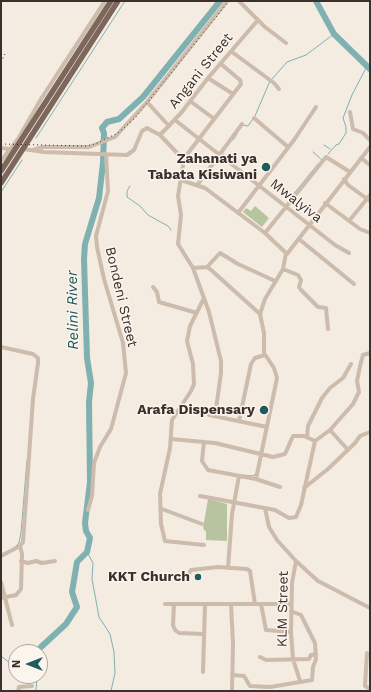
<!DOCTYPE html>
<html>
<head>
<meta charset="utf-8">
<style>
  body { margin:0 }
  #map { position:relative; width:371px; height:692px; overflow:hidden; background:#f4ebe1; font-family:"Work Sans",sans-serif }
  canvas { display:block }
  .frame { position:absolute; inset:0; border:2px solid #3b302b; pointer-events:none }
  .north { position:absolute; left:8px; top:644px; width:40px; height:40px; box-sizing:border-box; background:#fbf5ee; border:1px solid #aea6a0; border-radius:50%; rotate:270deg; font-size:11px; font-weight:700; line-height:16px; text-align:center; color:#3b302b }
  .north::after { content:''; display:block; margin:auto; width:14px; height:18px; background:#1f5a5e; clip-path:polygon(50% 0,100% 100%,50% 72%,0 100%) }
</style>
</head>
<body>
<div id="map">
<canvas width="371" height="692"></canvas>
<div class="frame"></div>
<div class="north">N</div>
</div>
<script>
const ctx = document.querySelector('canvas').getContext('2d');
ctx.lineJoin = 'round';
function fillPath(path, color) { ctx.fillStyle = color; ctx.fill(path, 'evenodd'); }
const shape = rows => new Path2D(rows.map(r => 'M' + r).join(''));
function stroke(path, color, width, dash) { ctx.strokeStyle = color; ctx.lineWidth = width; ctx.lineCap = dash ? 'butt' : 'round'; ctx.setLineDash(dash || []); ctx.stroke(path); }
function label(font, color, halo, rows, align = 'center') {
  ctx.font = font + ' "Work Sans",sans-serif'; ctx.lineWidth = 3; ctx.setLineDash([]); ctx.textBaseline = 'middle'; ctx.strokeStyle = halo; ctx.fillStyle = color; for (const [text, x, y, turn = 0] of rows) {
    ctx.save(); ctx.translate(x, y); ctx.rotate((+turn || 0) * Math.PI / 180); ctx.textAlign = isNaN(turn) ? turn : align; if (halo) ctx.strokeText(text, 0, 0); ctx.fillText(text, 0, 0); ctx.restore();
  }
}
fillPath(shape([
  [255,206,269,218,262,227,243,212,246,208,251,211],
  [208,499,227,504,227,541,206,540,206,532,203,528]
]), '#b8c4a0');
stroke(shape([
  [272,79,287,62,306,55,334,34],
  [255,116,270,81],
  [243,125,248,126,253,119],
  [36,138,125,1],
  [233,140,237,134],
  [324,145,330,149],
  [313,152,322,160],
  [223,154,234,162],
  [328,154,336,145,339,144,346,133,346,127,343,118,352,95,367,66],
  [130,186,127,191,127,197,140,206,148,215,168,226,171,230],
  [1,192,22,160],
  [292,196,318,164],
  [243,475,253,476,255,474],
  [15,547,19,543,21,533,27,460],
  [87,552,93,563,92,579,99,617,110,634,114,652,115,673,111,691],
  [36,652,41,647],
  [1,656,16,668],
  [36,691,37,676]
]), '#7fb0b2', 1);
stroke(shape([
  [316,1,334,34,370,69],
  [41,647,66,624,77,607,72,592,77,562,87,552,90,538,86,531,85,523,90,482,89,402,91,383,87,358,84,259,85,244,99,198,103,163,104,133,102,128,107,122,119,119,143,97,220,1]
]), '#7fb0b2', 6);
stroke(shape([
  [239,1,265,27,286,43],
  [232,52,274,83,279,89],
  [208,78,233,94],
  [190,101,213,118],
  [147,102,169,126],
  [350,112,353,129,363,133,370,140],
  [254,118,288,147],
  [175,120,335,245,349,253],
  [160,135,181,113,208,78,258,20],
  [1,148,10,149],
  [23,149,44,152,127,155,134,150,142,131,147,128,160,135,180,156,183,166,178,196,181,215,178,244,193,268,209,312,221,361,221,373,215,416],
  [33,150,43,147,89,147,115,137,147,102,227,1],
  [361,158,370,165],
  [1,161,18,139,41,99,105,1],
  [182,161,241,84,240,80,221,64],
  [344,179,348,185,370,201],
  [181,180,205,188,265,233,286,253,283,269,265,299,260,314,264,333,264,353,274,368,277,378,256,479],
  [198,184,242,124],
  [325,203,360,229,370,233],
  [238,213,294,140,316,107],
  [349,221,370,195],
  [265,233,326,157,350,172],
  [299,239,354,284],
  [287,254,370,147],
  [207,267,220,253,238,264,275,281],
  [193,268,207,267,210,269,260,314],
  [283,269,298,275,301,280,299,287,301,290,318,307,326,308,328,329],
  [153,287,157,292,159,302,197,313],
  [1,347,33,354,38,358,38,363,33,399,23,542,20,546,1,556],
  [209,415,267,427],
  [239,421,251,364,255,358,265,355],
  [330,430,348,450],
  [307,437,308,426,322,398,330,388,343,378,351,364],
  [171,439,215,443,273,457,285,454,293,436,304,436,315,441],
  [204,442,202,461,208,470,256,479,280,487],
  [304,488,328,469,355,443,360,436,370,432],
  [200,496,275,510,289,518,296,517,301,505,315,441,330,430,353,404,359,392,357,381,361,362,363,355,370,353],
  [265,508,269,527,277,540,296,561,318,581,370,608],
  [162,509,202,524],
  [88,510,92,496,94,463,100,447,111,429,126,373,123,343,104,279,97,247,96,236,108,191,106,154],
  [204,545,165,541,161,524,160,494,170,448,172,420,191,391,194,384,193,364,187,341,190,326,204,298],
  [21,561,28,563,36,561,42,563,55,561],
  [296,561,292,583,291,632,293,659,300,681],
  [228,568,232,514,239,476],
  [187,577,191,570,218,567,247,569,250,571,255,604],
  [1,582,12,625],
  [1,598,16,595,21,589,22,554,20,546],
  [165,604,291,604],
  [174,604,173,625,175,630,179,633,204,634],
  [231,604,233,644,232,691],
  [261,604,266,630,291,632],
  [367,653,365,686,370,689],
  [260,657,266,660,309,659,311,655,316,654],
  [203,672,205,604],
  [233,675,244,676,250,686,270,687,312,680,313,667,316,659,315,643,301,615,291,611],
  [18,691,19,687,32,686]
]), '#cdbbac', 4);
stroke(shape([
  [1,171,111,1],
  [1,183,118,1]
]), '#7d675c', 5.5);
stroke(shape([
  [1,62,5,54],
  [1,144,85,146,95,144,118,133,135,118,229,1]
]), '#3b302b', 1, [1, 3]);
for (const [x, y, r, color] of [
  [266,167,5,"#1f5a5e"],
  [264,410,5,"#1f5a5e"],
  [198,577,4,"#1f5a5e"]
]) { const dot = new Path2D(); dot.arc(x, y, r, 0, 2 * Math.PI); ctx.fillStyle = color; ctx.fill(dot); stroke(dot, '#fbf5ee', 1.5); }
label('14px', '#3b302b', '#fbf5ee', [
  ["Angani Street",201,71,-51],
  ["Mwalyiva",296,201,38],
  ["Bondeni Street",121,297,77],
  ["KLM Street",283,609,-89]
]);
label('bold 14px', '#3b302b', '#fbf5ee', [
  ["Zahanati ya",257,159],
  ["Tabata Kisiwani",257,175],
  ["Arafa Dispensary",255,410],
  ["KKT Church",190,577]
], 'right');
label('italic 15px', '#1f5a5e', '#fbf5ee', [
  ["Relini River",73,310,-91]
]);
</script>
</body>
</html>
